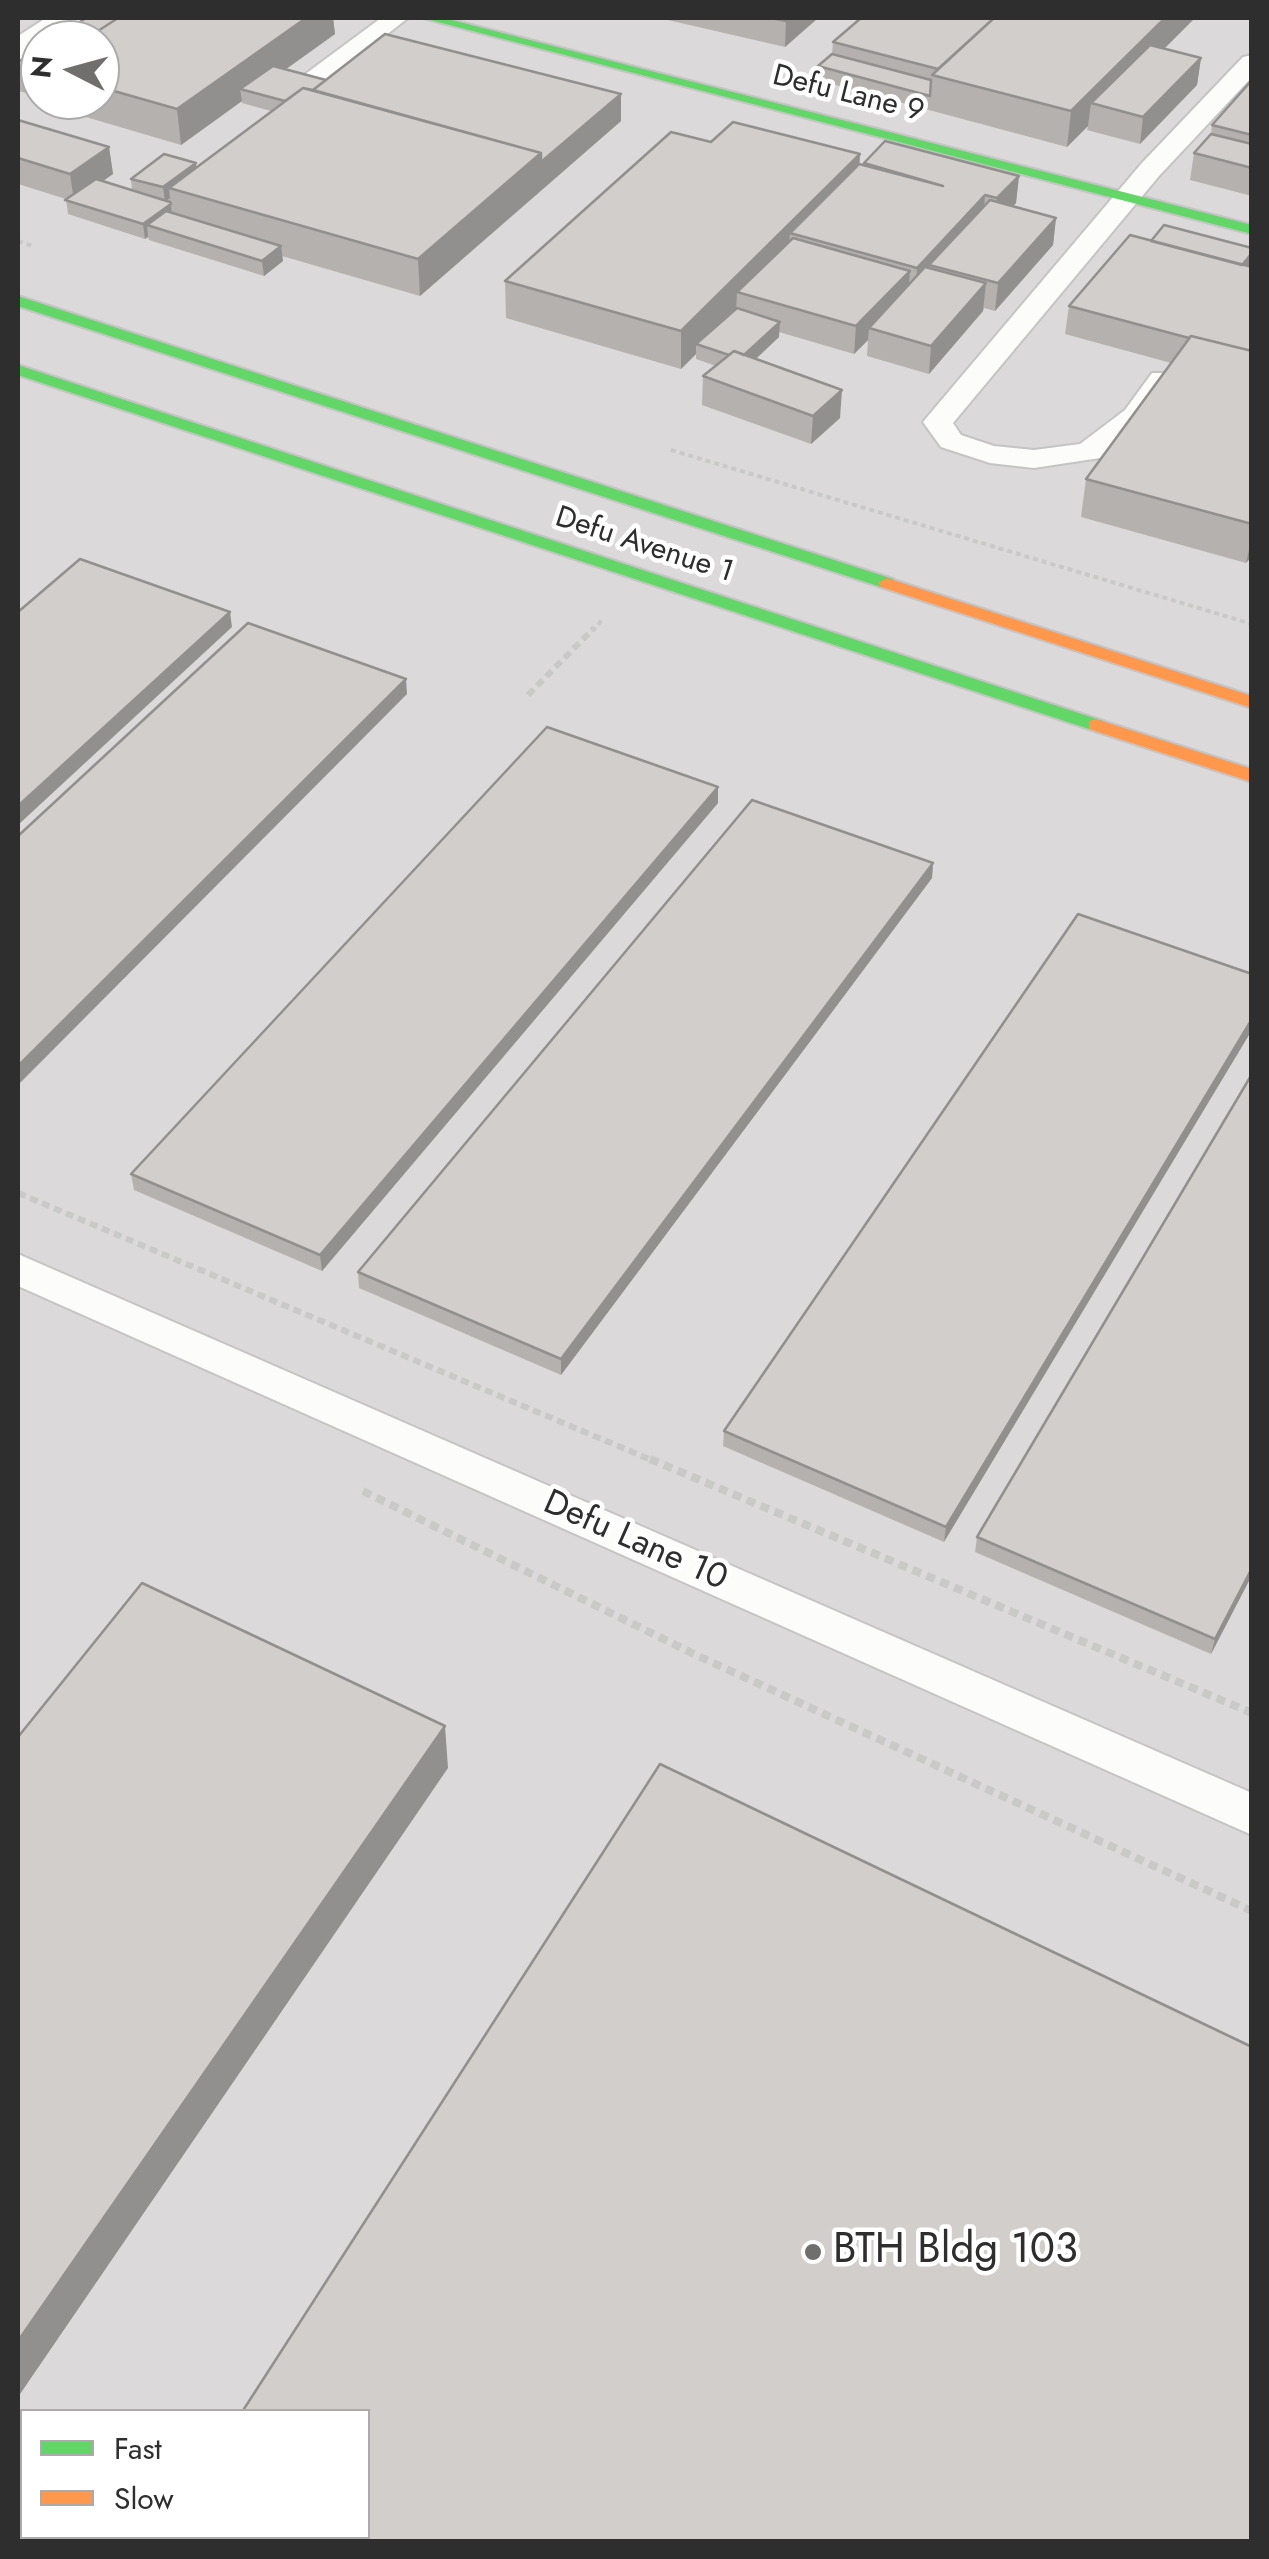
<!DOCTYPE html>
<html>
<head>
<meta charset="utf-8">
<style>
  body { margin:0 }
  #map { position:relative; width:1269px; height:2559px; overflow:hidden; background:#ece8e4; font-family:Jost,sans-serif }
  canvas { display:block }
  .frame { position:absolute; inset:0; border:20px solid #2e2e2e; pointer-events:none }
  .legend { position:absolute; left:20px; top:2409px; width:350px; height:130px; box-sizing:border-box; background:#fff; border:2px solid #ababab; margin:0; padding:12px 18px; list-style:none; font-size:30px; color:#2e2e2e }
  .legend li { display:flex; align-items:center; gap:20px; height:50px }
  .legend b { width:50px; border:2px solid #ababab }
  .north { position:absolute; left:20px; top:20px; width:100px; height:100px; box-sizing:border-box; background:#fff; border:2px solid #ababab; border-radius:50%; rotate:276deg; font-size:28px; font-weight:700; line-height:40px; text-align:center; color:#2e2e2e }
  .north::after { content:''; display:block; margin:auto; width:35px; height:45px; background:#706f6e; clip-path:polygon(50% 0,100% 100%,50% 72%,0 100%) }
</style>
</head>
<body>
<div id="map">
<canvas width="1269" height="2559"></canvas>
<div class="frame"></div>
<ul class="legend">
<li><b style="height:12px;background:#63d668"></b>Fast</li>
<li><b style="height:12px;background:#ff974d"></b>Slow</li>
</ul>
<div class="north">N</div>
</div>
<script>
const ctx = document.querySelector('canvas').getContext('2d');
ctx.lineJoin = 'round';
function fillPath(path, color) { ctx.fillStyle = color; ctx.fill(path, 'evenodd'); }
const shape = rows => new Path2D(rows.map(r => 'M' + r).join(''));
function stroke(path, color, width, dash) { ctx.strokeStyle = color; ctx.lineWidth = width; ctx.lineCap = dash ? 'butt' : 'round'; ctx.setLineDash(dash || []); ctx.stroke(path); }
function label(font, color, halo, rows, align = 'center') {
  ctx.font = font + ' Jost,sans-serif'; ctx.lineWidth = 9; ctx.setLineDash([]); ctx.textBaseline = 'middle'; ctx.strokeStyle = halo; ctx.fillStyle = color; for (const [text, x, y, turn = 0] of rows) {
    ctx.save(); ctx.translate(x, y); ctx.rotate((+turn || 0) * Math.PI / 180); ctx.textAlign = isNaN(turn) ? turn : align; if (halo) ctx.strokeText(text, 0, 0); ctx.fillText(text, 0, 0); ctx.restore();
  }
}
fillPath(shape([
  [18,18,1251,18,1251,2541,18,2541],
  [40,40,100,40,100,100,40,100],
  [22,2412,368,2412,368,2536,22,2536]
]), '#dcd9db');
const lane = shape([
  [381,18,408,18,322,85,304,85,300,80,304,75,381,18],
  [1252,55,1252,77,1159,176,953,423,961,435,994,446,1034,450,1080,444,1125,410,1152,373,1172,373,1176,379,1145,422,1100,458,1034,468,990,463,941,447,923,422,928,416,1141,164,1243,57,1252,55],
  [18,1254,1252,1793,1252,1835,18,1286,18,1254]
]);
const street = shape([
  [46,18,85,18,58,40,40,40,40,52,18,61,18,36,46,18]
]);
const fast = shape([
  [423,18,444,18,1252,225,1252,234,423,18],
  [18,296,893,579,896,583,893,587,881,587,18,306,18,296],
  [18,365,1103,721,1105,725,1103,729,1089,729,18,375,18,365]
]);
const slow = shape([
  [887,578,1252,696,1252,708,881,587,878,583,887,578],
  [1096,719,1252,769,1252,782,1089,729,1089,721,1096,719]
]);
stroke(lane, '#c5c4c5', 4);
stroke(street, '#c5c4c5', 4);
stroke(fast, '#c5c4c5', 4);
stroke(slow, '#c5c4c5', 4);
stroke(shape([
  [18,241,35,247],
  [671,450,1252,624],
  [592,631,602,620]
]), '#c9c9c8', 4, [5, 4]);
stroke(shape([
  [528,695,594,628],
  [18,1193,656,1462]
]), '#c9c9c8', 6, [8, 5]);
stroke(shape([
  [650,1459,1252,1713],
  [363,1491,696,1655,1252,1911]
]), '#c9c9c8', 8, [9, 6]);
fillPath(lane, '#fcfcfb');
fillPath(street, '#fcfcfb');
fillPath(fast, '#63d668');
fillPath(slow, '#ff974d');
fillPath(shape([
  [86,18,333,18,335,34,286,69,326,80,621,94,621,121,420,296,282,256,283,261,264,276,149,240,148,237,145,239,68,214,66,199,18,184,18,120,109,147,113,174,103,181,132,190,131,179,196,167,271,111,242,103,242,101,181,145,45,105,44,100,100,100,100,40],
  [659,18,818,18,785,47],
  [833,42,1164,48,1201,58,1197,85,1140,144,1087,130,1088,126,1067,147,817,80,818,66,832,54],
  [40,48,40,97,19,91,18,83,18,62],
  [1252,80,1252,196,1190,180,1194,153,1211,134,1212,125],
  [711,142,860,154,859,164,864,165,864,163,1019,176,1016,203,1013,206,1056,218,1053,245,995,311,984,308,983,311,929,374,867,356,868,340,854,354,779,332,779,337,755,359,840,418,811,444,702,405,703,376,716,366,696,359,696,354,681,369,506,318,505,281],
  [1151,241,1252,248,1252,264,1250,266,1252,267,1252,556,1246,563,1081,517,1086,479,1171,363,1065,334,1069,306],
  [718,787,718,803,322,1271,134,1190,131,1174],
  [933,863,932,878,561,1375,359,1288,358,1272],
  [1078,914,944,1542,723,1446,724,1431],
  [977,1537,1252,1575,1211,1654,975,1552]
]), '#b4b1af');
fillPath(shape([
  [306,18,333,18,335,34,254,92,240,89,242,101,181,145,177,109],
  [790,18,818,18,785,47,786,21],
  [1165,18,1195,18,1106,107,1091,103,1088,126,1067,147,1071,111],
  [1201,58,1197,85,1140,144,1143,117],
  [621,94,621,121,420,296,418,259,541,153],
  [109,147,113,174,74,201,70,174],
  [860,154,858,191,790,233,788,260,737,292,736,313,696,344,696,354,681,369,681,331],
  [196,163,197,178,169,188,170,198,165,202,163,187],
  [1019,176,1016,203,994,225,997,198],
  [985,195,983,222,929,265,928,281,915,296,917,268],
  [171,204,172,219,147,225,148,237,145,239,143,224],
  [1056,218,1053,245,995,311,998,283],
  [281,246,283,261,264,276,262,261],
  [1252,253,1252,264,1233,289,1235,274],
  [910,271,908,298,869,328,868,340,854,354,856,326],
  [986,283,983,311,929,374,931,346],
  [780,322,779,337,740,374,740,358],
  [842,390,840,418,811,444,813,416],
  [1252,536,1252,556,1246,563],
  [230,612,232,627,18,825,18,806],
  [406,679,407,694,18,1085,18,1066],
  [718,787,718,803,322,1271,320,1255],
  [933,863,932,878,561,1375,561,1359],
  [1252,1019,1252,1030,944,1542,946,1527],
  [1252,1568,1252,1575,1211,1654,1215,1639],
  [445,1726,448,1768,18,2397,18,2341]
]), '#92908e');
const building = shape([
  [86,18,118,18,84,40,52,40,86,18],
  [118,18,306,18,177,109,100,87,100,40,84,40,118,18],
  [771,18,790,18,786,21,771,18],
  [861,18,994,18,938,69,833,42,861,18],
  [994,18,1165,18,1071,111,932,75,994,18],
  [385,34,621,94,541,162,541,153,313,90,385,34],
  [1150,45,1201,58,1143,117,1091,103,1150,45],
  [40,48,40,72,18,65,18,62,40,48],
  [832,54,931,80,930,96,818,66,832,54],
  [273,66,326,80,313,90,303,88,285,101,240,89,273,66],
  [1252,80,1252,135,1212,125,1252,80],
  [303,88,541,153,418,259,169,188,303,88],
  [18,120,109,147,70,174,18,158,18,120],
  [733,122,860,154,681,331,505,281,671,132,711,142,733,122],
  [1211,134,1252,144,1252,168,1194,153,1211,134],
  [885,141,1019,176,997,198,985,195,917,268,790,233,859,164,943,186,864,163,885,141],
  [164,154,196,163,163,187,131,179,164,154],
  [96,179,170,202,171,204,143,224,65,200,96,179],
  [990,200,1056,218,998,283,929,265,990,200],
  [166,211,281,246,262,261,147,225,166,211],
  [1164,225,1252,248,1252,253,1242,265,1151,241,1164,225],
  [1130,235,1252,267,1252,351,1191,336,1189,338,1069,306,1130,235],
  [793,238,910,271,856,326,737,292,793,238],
  [925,267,986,283,931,346,869,328,925,267],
  [737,308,780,322,744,355,734,351,729,355,696,344,737,308],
  [1191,336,1252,351,1252,524,1086,479,1191,336],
  [734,351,842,390,813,416,703,376,734,351],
  [80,559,230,612,18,806,18,612,80,559],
  [248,623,406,679,18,1066,18,836,248,623],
  [547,727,718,787,320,1255,131,1174,547,727],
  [752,800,933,863,561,1359,358,1272,752,800],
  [1078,914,1252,974,1252,1019,946,1527,724,1431,1078,914],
  [1252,1074,1252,1568,1215,1639,977,1537,1252,1074],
  [142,1583,445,1726,18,2341,18,1737,142,1583],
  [660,1764,1252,2047,1252,2542,158,2542,161,2536,368,2536,368,2412,242,2412,660,1764]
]);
fillPath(building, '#d1cecb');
stroke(building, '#92908e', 2.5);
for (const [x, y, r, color] of [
  [813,2252,10,"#706f6e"]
]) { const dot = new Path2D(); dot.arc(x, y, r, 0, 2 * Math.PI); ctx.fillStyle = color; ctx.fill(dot); stroke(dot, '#fff', 4); }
label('30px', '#2e2e2e', '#fff', [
  ["Defu Lane 9",848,95,14],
  ["Defu Avenue 1",644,546,18]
]);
label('35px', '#2e2e2e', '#fff', [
  ["Defu Lane 10",635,1542,24]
]);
label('42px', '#2e2e2e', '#fff', [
  ["BTH Bldg 103",833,2252]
], 'left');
</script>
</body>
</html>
